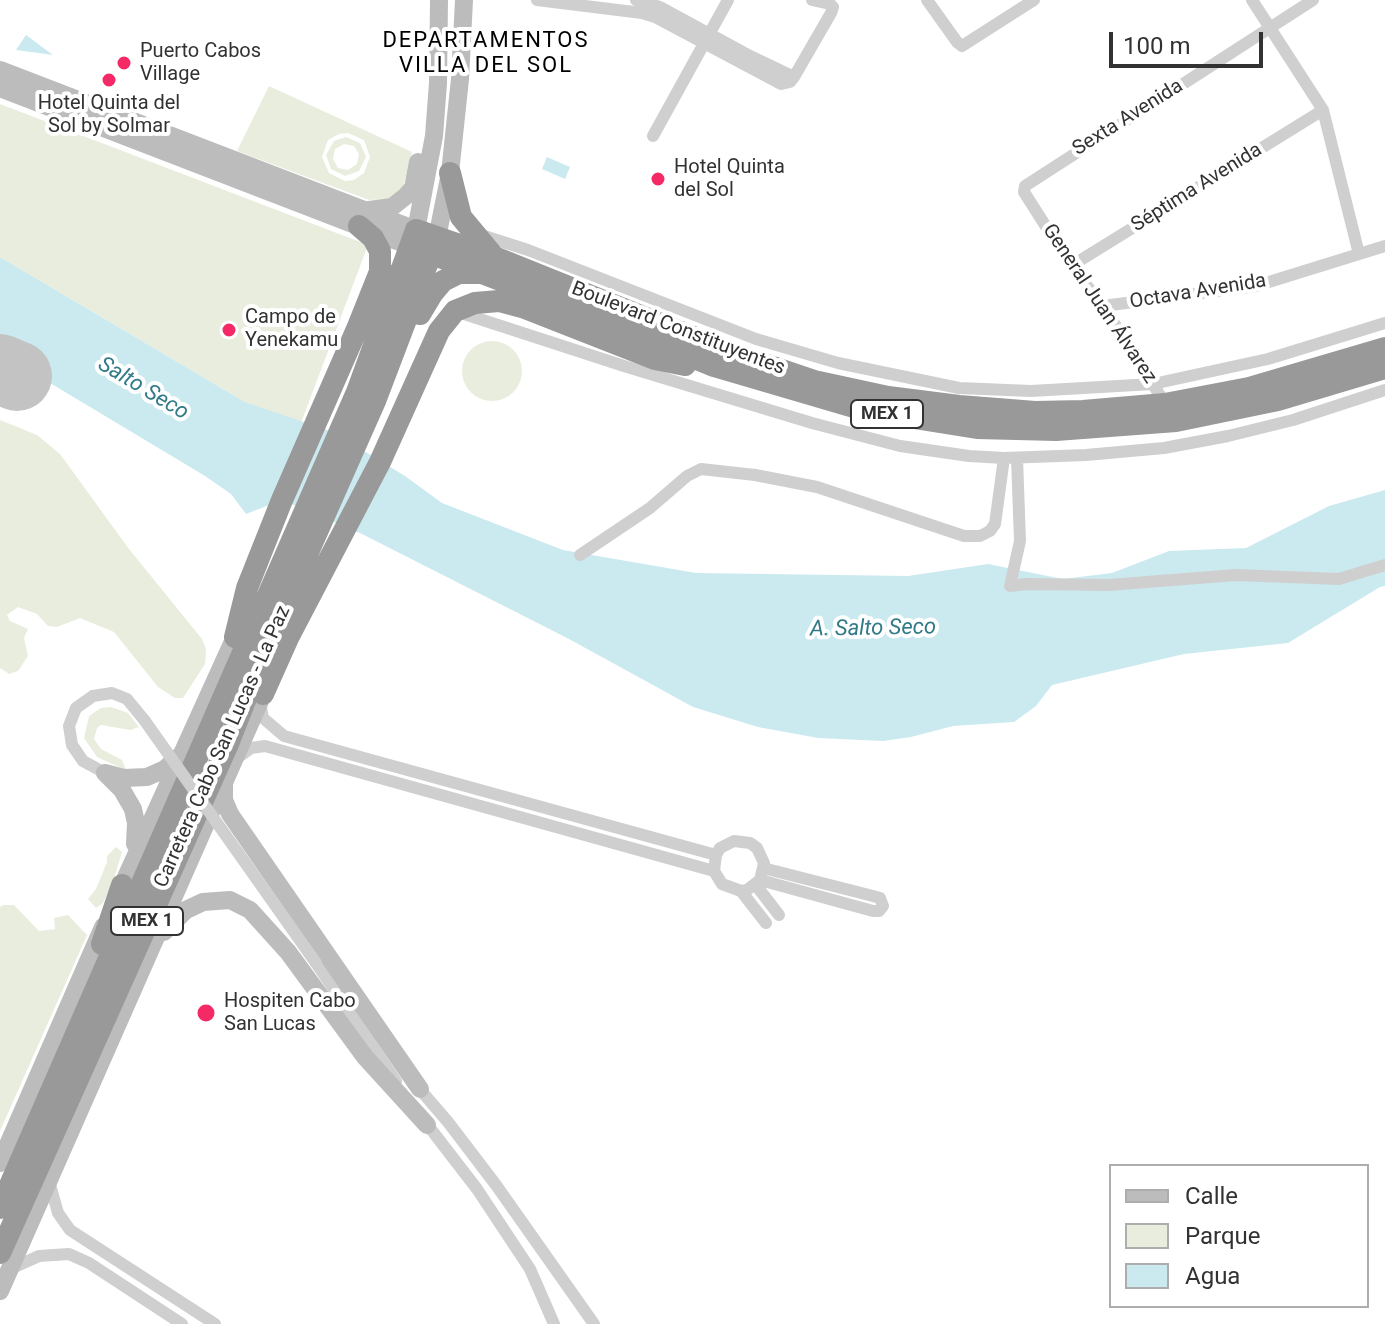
<!DOCTYPE html>
<html>
<head>
<meta charset="utf-8">
<style>
  body { margin:0 }
  #map { position:relative; width:1385px; height:1324px; overflow:hidden; background:#fff; font-family:Roboto,sans-serif }
  canvas { display:block }
  .legend { position:absolute; left:1109px; top:1164px; width:260px; height:144px; box-sizing:border-box; background:#fff; border:2px solid #adadad; margin:0; padding:10px 14px; list-style:none; font-size:24px; color:#323232 }
  .legend li { display:flex; align-items:center; gap:16px; height:40px }
  .legend b { width:40px; border:2px solid #adadad }
  .scale { position:absolute; left:1109px; top:32px; width:154px; height:36px; box-sizing:border-box; border:4px solid #323232; border-top:0; padding-left:10px; font-size:24px; line-height:28px; white-space:nowrap; color:#323232; -webkit-text-stroke:6px #fff; paint-order:stroke }
</style>
</head>
<body>
<div id="map">
<canvas width="1385" height="1324"></canvas>
<ul class="legend">
<li><b style="height:10px;background:#bcbcbc"></b>Calle</li>
<li><b style="height:22px;background:#e9eddd"></b>Parque</li>
<li><b style="height:22px;background:#cbeaf0"></b>Agua</li>
</ul>
<div class="scale">100 m</div>
</div>
<script>
const ctx = document.querySelector('canvas').getContext('2d');
ctx.lineJoin = 'round';
function fillPath(path, color) { ctx.fillStyle = color; ctx.fill(path, 'evenodd'); }
const shape = rows => new Path2D(rows.map(r => 'M' + r).join(''));
function stroke(path, color, width, dash) { ctx.strokeStyle = color; ctx.lineWidth = width; ctx.lineCap = dash ? 'butt' : 'round'; ctx.setLineDash(dash || []); ctx.stroke(path); }
function label(font, color, halo, rows, align = 'center') {
  ctx.font = font + ' Roboto,sans-serif'; ctx.lineWidth = 8; ctx.setLineDash([]); ctx.textBaseline = 'middle'; ctx.strokeStyle = halo; ctx.fillStyle = color; for (const [text, x, y, turn = 0] of rows) {
    ctx.save(); ctx.translate(x, y); ctx.rotate((+turn || 0) * Math.PI / 180); ctx.textAlign = isNaN(turn) ? turn : align; if (halo) ctx.strokeText(text, 0, 0); ctx.fillText(text, 0, 0); ctx.restore();
  }
}
fillPath(shape([
  [269,86,412,152,403,187,389,199,369,200,237,151],
  [348,133,364,140,370,157,364,173,354,180,345,181,329,173,322,157,328,140,339,134],
  [0,104,368,245,301,423,245,402,0,257],
  [346,137,360,143,366,157,359,171,345,176,331,169,326,155,334,141],
  [344,144,354,146,359,154,357,164,348,170,338,168,333,159,335,149],
  '462 371a30 30 0 1 1 60 0a30 30 0 1 1-60 0Z',
  [0,420,37,435,60,454,129,549,202,639,206,649,205,664,183,698,175,698,158,687,114,632,80,618,57,627,48,626,37,614,18,607,7,615,10,621,28,629,24,638,28,656,18,671,9,674,0,668],
  [111,707,128,713,139,727,130,730,101,725,97,728,94,739,101,749,122,760,126,770,97,757,84,738,89,716,101,708],
  [116,847,122,852,113,882,103,903,96,908,88,899,96,889,107,862,107,856],
  [3,905,14,905,39,931,55,929,54,918,68,915,87,935,0,1131,0,907]
]), '#e9eddd');
fillPath(shape([
  [26,35,53,55,16,50],
  [547,157,570,167,565,179,542,169],
  [0,257,245,402,333,432,405,476,442,503,563,550,696,573,908,576,988,564,1063,579,1112,573,1169,551,1246,548,1329,506,1385,490,1385,586,1380,587,1288,643,1184,654,1052,685,1036,706,1014,722,953,726,911,737,883,741,818,738,758,727,693,707,569,639,362,534,282,500,246,514,231,494,205,476,0,353]
]), '#cbeaf0');
stroke(shape([
  [0,369,17,376]
]), '#c3c3c3', 70);
stroke(shape([
  [537,0,642,13,655,17,781,84,790,82,794,77,831,13,833,7,830,4,812,0],
  [636,0,660,7,750,56,794,77],
  [927,0,957,42,962,46,1034,0],
  [1252,0,1323,110,1359,254],
  [653,136,728,0],
  [478,234,528,250,756,339,838,363,959,388,1031,391,1153,384,1268,359,1385,323],
  [1071,266,1323,110],
  [1103,306,1256,286,1385,246],
  [458,312,624,366,812,423,900,446,969,456,1004,458,1086,455,1164,448,1228,436,1293,420,1385,390],
  [1168,408,1103,306,1071,266,1024,192,1025,186,1313,0],
  [1017,458,1020,541,1010,586,1026,584,1109,585,1236,575,1339,579,1385,565],
  [580,555,650,508,687,476,701,469,755,475,817,487,964,536,980,536,990,531,995,524,1004,458],
  [260,702,263,718,284,736,716,855],
  [237,758,251,748,265,746,714,871],
  [105,773,83,761,72,745,69,726,76,708,93,696,112,693,127,699,145,721],
  [760,880,873,911,879,911,883,906,880,898,873,896,763,868],
  [755,884,779,915],
  [741,891,747,890,760,880,764,863,757,848,750,843,734,841,720,848,716,855,714,871,722,884,741,891,766,923],
  [316,963,396,1081],
  [417,1086,448,1122,496,1185,594,1324],
  [423,1119,477,1189,530,1269,554,1324],
  [49,1181,58,1213,70,1230,215,1324],
  [10,1269,39,1256,69,1254,89,1263,182,1324]
]), '#cfcfcf', 12);
stroke(shape([
  [0,70,416,230,434,136,438,83,439,0],
  [0,88,410,246],
  [369,210,392,207,406,196,413,188,418,162],
  [437,238,450,173,460,79,464,0],
  [105,773,122,790,133,809,136,823,135,844],
  [105,773,124,778,147,777,165,769,177,758],
  [224,785,224,800,230,814,420,1089],
  [117,897,235,637],
  [164,932,186,910,203,902,230,900,250,910,288,952,365,1057,427,1125],
  [0,1163,103,927],
  [0,1291,263,694]
]), '#bcbcbc', 18);
stroke(shape([
  [450,173,461,217,491,253],
  [359,226,373,238,380,251,380,284],
  [419,249,563,304,714,366,864,410,977,428,1056,430,1176,421,1278,400,1385,368],
  [420,314,432,294,443,281,459,273,478,273],
  [235,637,247,588,282,500,357,329,381,269],
  [263,694,288,638,380,462,439,331,455,311,475,303,499,301,525,308,655,359,685,365],
  [102,944,122,885],
  [0,1208,357,392,416,230,494,257,743,357,814,381,888,397,959,406,1035,412,1083,411,1165,404,1249,388,1385,348],
  [0,1253,228,744,266,647,375,401,437,238]
]), '#999', 22);
stroke(shape([
  [145,721,316,963]
]), '#cfcfcf', 12);
for (const [x, y, r, color] of [
  [124,63,8,"#f52966"],
  [109,80,8,"#f52966"],
  [658,179,8,"#f52966"],
  [229,330,8,"#f52966"],
  [206,1013,10,"#f52966"]
]) { const dot = new Path2D(); dot.arc(x, y, r, 0, 2 * Math.PI); ctx.fillStyle = color; ctx.fill(dot); stroke(dot, '#fff', 3); }
for (const [x, y, w] of [
  [887,414,72],
  [147,921,72]
]) { const box = new Path2D(); box.roundRect(x - w / 2, y - 14, w, 28, 6); ctx.fillStyle = '#fff'; ctx.fill(box); stroke(box, '#323232', 2); }
label('bold 18px', '#323232', null, [
  ["MEX 1",887,414],
  ["MEX 1",147,921]
]);
label('20px', '#323232', '#fff', [
  ["Puerto Cabos",140,52],
  ["Village",140,75],
  ["Hotel Quinta del",109,104,"center"],
  ["Sol by Solmar",109,127,"center"],
  ["Hotel Quinta",674,168],
  ["del Sol",674,191],
  ["Campo de",245,318],
  ["Yenekamu",245,341],
  ["Hospiten Cabo",224,1002],
  ["San Lucas",224,1025]
], 'left');
label('20px', '#323232', '#fff', [
  ["Sexta Avenida",1128,118,-32],
  ["Séptima Avenida",1197,188,-32],
  ["Octava Avenida",1198,292,-9],
  ["General Juan Álvarez",1099,304,56],
  ["Boulevard Constituyentes",678,329,21],
  ["Carretera Cabo San Lucas - La Paz",223,747,-66]
]);
ctx.letterSpacing = '2px';
label('22px', '#000', '#fff', [
  ["DEPARTAMENTOS",486,41],
  ["VILLA DEL SOL",486,66]
]);
ctx.letterSpacing = '0px';
label('italic 22px', '#317a88', '#fff', [
  ["Salto Seco",143,389,31],
  ["A. Salto Seco",873,629,-1]
]);
</script>
</body>
</html>
